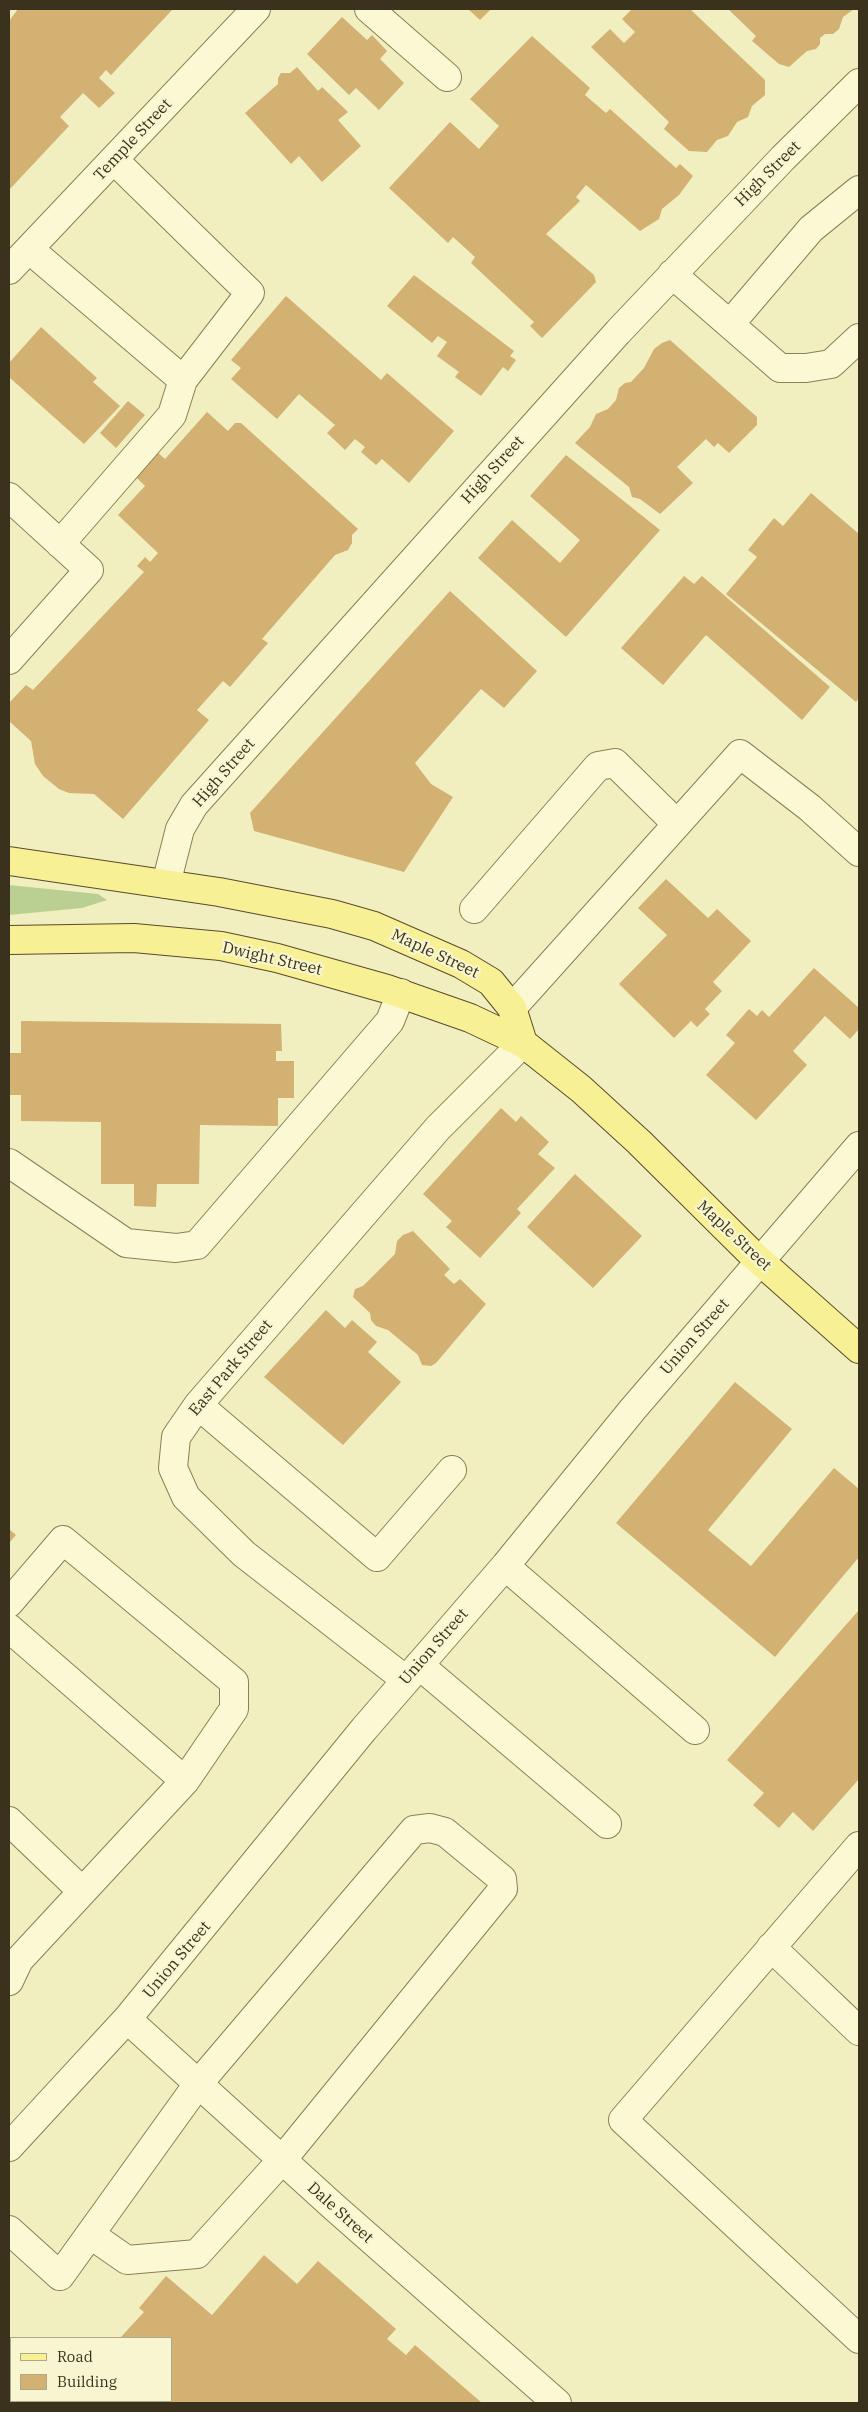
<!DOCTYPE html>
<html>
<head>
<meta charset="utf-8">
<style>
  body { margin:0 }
  #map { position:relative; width:868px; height:2412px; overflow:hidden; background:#f1eec0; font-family:"IBM Plex Serif",serif }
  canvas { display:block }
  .frame { position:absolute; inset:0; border:10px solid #3a321c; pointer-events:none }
  .legend { position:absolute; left:10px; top:2337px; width:162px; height:65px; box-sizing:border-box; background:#f8f6d0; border:1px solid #aca888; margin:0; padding:6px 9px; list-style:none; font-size:15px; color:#3a321c }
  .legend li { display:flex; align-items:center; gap:10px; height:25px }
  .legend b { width:25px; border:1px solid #aca888 }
</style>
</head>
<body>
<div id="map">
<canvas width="868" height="2412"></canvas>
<div class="frame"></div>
<ul class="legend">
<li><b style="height:6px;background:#f7f095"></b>Road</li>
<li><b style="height:14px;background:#d2b173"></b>Building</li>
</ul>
</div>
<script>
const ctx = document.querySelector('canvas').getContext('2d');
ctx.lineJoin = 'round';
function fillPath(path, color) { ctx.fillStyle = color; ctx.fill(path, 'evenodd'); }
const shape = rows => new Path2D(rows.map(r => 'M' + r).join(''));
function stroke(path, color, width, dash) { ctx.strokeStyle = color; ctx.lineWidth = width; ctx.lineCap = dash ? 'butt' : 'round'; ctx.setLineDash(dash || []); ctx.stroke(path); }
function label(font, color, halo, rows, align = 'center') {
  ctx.font = font + ' "IBM Plex Serif",serif'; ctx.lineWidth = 4.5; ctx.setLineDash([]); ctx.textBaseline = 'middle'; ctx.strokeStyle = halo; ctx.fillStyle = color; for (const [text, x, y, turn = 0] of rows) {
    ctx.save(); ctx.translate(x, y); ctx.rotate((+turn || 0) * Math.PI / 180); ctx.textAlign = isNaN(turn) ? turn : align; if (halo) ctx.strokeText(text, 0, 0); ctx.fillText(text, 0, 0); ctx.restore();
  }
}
fillPath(shape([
  [9,885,98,894,107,900,82,908,9,915]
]), '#bad093');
fillPath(shape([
  [18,9,173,9,111,75,106,70,99,78,115,93,99,108,83,93,60,117,69,126,9,190,9,21],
  [468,9,491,9,480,20],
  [632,9,690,9,765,80,765,95,752,106,748,117,737,122,728,136,717,140,707,152,689,151,664,129,669,122,591,47,610,29,624,43,635,32,622,19],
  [728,9,854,9,843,17,839,29,833,34,825,34,820,38,820,44,816,49,807,51,789,67,779,64,752,41,756,36],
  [342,17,367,40,372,35,387,51,380,59,404,83,379,110,356,88,349,95,307,54],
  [532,36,590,88,585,95,606,113,610,109,676,168,680,164,693,176,679,195,662,209,659,219,640,231,586,185,576,197,580,201,546,234,594,275,596,282,542,338,530,326,534,322,471,263,475,257,453,237,448,243,389,188,450,122,479,149,499,126,470,99],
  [297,67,318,91,322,87,348,112,338,120,361,146,322,182,299,156,291,164,245,113,278,84,278,78,281,73,290,73],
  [414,275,514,351,510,356,516,360,508,371,503,367,481,396,455,377,459,372,437,356,447,342,438,336,432,343,387,306],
  [286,296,381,380,387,373,454,431,409,483,382,459,376,465,361,452,365,447,355,439,345,450,327,433,335,425,299,394,277,419,231,379,241,368,231,360],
  [41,327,97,378,93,382,120,406,84,444,9,377,9,363],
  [670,340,757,417,757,425,729,453,718,443,714,447,706,439,677,467,693,483,660,514,640,499,632,497,629,487,575,443,590,427,596,414,608,409,616,400,619,388,625,383,631,382,644,368,654,349,662,343],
  [128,401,145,415,116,448,100,433],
  [207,412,228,431,235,423,241,423,358,529,352,535,352,543,348,550,335,555,262,639,268,643,230,687,223,681,197,710,209,720,123,819,94,794,69,793,59,789,43,776,35,764,31,741,9,721,9,703,26,685,33,690,144,572,137,566,145,557,150,562,158,553,118,515,145,486,133,474,155,450,165,459],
  [566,455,660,530,566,637,478,558,512,520,560,563,580,540,530,496],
  [811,493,859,534,859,698,856,702,726,594,757,557,748,550,774,518,783,526],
  [684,576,694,584,702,576,830,687,802,720,706,635,663,685,621,648],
  [450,591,537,671,504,708,481,689,415,763,431,784,453,797,404,872,254,831,250,813],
  [666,879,708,918,717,909,751,941,713,982,722,991,705,1009,710,1014,697,1027,691,1021,674,1038,619,984,667,935,638,908],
  [814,968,859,1008,859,1029,850,1039,825,1016,793,1051,807,1065,756,1120,706,1075,735,1043,726,1035,749,1009,757,1016,762,1010,769,1017],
  [21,1021,281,1024,282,1051,276,1051,276,1061,294,1061,294,1098,278,1098,278,1126,200,1125,199,1184,157,1184,156,1207,134,1206,134,1184,101,1184,101,1122,21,1121,21,1095,9,1095,9,1053,21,1053],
  [501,1108,516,1122,521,1116,549,1142,538,1154,555,1168,517,1209,521,1213,480,1258,446,1227,452,1221,423,1194],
  [575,1174,642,1236,593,1288,527,1227],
  [413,1231,450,1269,444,1275,454,1284,460,1279,486,1304,436,1363,431,1366,422,1365,418,1355,388,1330,376,1326,371,1320,370,1313,353,1297,355,1289,363,1286,395,1254,397,1241,403,1235],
  [326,1310,345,1328,352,1320,377,1342,368,1352,401,1382,343,1445,264,1377],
  [735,1382,792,1429,708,1530,751,1566,834,1468,859,1489,859,1557,775,1657,616,1523],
  [9,1529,16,1535,9,1543],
  [859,1610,859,1779,813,1831,793,1812,779,1828,753,1805,764,1793,727,1760],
  [264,2255,297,2284,318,2261,396,2329,387,2339,406,2355,415,2345,482,2403,77,2403,79,2401,171,2401,171,2338,120,2338,144,2312,139,2308,166,2276,212,2315]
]), '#d2b173');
const minor = shape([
  [369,9,447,77],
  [29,249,183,380,250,293,114,160],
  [9,270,256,9],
  [672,274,780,368,806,368,831,364,859,338],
  [730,324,811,229,859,190],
  [9,497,89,570,9,660],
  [60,544,172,415,183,380],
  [166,884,180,829,194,805,618,332,783,158,859,83],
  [474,909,598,766,615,763,677,824],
  [512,1008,740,754,810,808,859,852],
  [9,1163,126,1243,176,1248,197,1245,390,1021,401,993],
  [198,1405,377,1557,452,1470],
  [505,1566,695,1730],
  [9,1603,63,1540,234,1682,234,1709,185,1781,19,1960,9,1981],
  [9,1628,185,1781],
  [419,1665,607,1824],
  [406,1680,244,1554,186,1497,173,1468,176,1437,198,1405,438,1128,523,1043],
  [9,1821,82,1891],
  [859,1846,623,2120,859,2339],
  [771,1947,859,2031],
  [127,2019,334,2207,557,2403],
  [9,2147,127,2019,364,1729,505,1566,633,1409,859,1146],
  [9,2230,60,2276,198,2084,414,1830,430,1828,445,1832,502,1879,503,1889,282,2160,197,2254,127,2260,91,2235]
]);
const major = shape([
  [9,861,219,892,332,914,374,926,461,964,491,982,512,1008,523,1043],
  [9,940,134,938,221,946,277,958,387,989,470,1018,523,1043,581,1089,639,1142,752,1254,859,1349]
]);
stroke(minor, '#8b7f57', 30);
stroke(major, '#594b2b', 30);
stroke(minor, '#fbf9d4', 28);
stroke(major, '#f7f095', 28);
label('16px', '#3a321c', '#f8f6d0', [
  ["Temple Street",133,140,-47],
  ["High Street",768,174,-45],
  ["High Street",493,470,-48],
  ["High Street",224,773,-49],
  ["Maple Street",435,954,25],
  ["Dwight Street",272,959,13],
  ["Maple Street",734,1236,43],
  ["Union Street",695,1337,-49],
  ["East Park Street",231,1368,-50],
  ["Union Street",434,1647,-49],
  ["Union Street",177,1960,-50],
  ["Dale Street",340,2213,42]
]);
</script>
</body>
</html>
